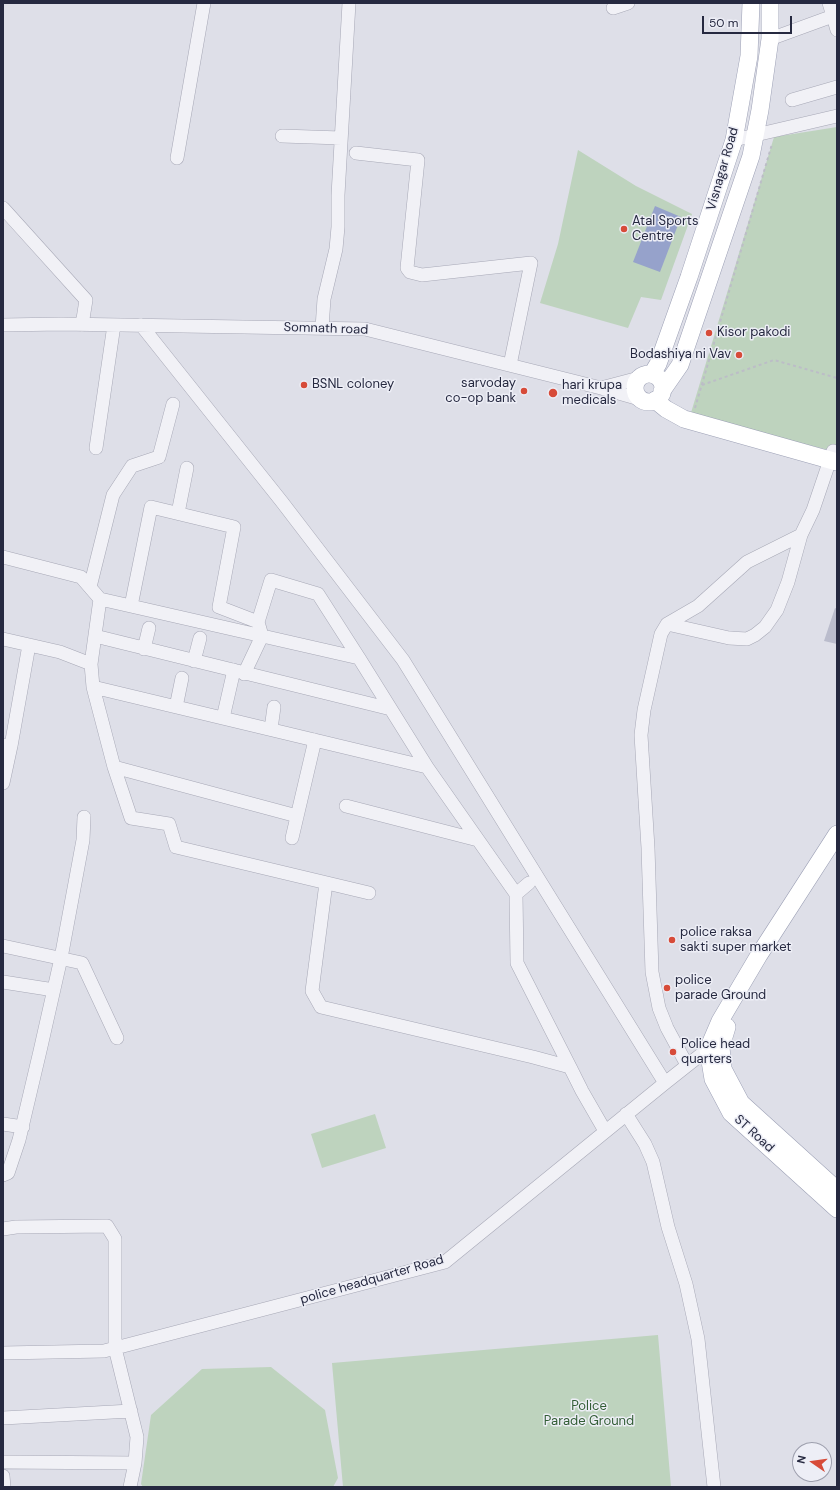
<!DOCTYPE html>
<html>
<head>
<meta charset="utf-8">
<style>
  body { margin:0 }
  #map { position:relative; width:840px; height:1490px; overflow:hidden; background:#dedfe8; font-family:"DM Sans",sans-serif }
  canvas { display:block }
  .frame { position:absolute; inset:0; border:4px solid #262940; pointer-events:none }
  .north { position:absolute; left:792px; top:1442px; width:40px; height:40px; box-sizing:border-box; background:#edeef6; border:1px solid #9d9fad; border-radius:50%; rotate:283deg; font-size:11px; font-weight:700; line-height:16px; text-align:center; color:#262940 }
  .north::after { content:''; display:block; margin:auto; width:14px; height:18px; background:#d74b39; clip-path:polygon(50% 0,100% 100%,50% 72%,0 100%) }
  .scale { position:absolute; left:702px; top:16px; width:90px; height:18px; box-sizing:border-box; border:2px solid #262940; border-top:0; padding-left:5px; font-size:12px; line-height:14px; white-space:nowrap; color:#262940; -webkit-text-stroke:3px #edeef6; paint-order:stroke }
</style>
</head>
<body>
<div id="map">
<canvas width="840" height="1490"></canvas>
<div class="frame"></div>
<div class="north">N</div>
<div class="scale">50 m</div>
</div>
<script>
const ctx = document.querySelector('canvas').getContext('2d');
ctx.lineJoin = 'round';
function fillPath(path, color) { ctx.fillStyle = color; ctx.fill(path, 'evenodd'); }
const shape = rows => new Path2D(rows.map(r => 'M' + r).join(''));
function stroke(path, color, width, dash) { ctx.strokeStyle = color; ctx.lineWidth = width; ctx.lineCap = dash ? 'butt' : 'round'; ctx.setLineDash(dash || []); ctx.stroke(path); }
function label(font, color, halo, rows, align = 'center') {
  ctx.font = font + ' "DM Sans",sans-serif'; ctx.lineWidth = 3; ctx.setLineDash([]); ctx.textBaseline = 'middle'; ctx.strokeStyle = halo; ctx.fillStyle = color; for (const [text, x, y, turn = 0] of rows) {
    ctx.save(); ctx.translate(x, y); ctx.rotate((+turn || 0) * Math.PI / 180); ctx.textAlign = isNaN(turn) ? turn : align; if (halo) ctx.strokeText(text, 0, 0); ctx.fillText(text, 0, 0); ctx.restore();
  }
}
fillPath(shape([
  [837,127,837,452,690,416,774,137],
  [578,150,636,186,692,214,661,300,641,297,628,328,540,303,558,244],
  [375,1114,386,1148,322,1168,311,1134],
  [658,1335,671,1487,343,1487,332,1363],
  [271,1367,325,1410,338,1478,333,1487,143,1487,141,1484,151,1415,202,1369]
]), '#bed3be');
fillPath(shape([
  [655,206,681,217,660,272,633,262]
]), '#96a2cb');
fillPath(shape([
  [835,608,837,609,837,644,824,641]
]), '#babccc');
const minor = shape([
  [613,8,628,3],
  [837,15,833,16,837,30],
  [770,39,833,16,829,3],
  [792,100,837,87],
  [282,136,341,138],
  [734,140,837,116],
  [356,153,418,160,407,268,410,272,422,275,531,263,510,365],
  [177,158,204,3],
  [3,208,86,300,82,325],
  [3,325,61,324,365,329,601,388,639,378],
  [141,325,282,502,403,660,665,1083],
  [322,328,324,299,336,249,338,227,338,195,349,3],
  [601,388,643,400],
  [96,448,114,325],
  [178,513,187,468],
  [3,557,81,577,100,599,359,658,427,767],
  [90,587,113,495,132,466,159,457,173,404],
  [131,606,151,507,234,527,219,607,258,622,262,636,244,674],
  [258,622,271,580,318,594,359,658],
  [667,624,729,638,747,639,755,635,765,627,777,610,788,582,801,535],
  [95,636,391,709],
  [3,639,60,652,91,664,93,687,427,767,516,894],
  [144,649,149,628],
  [194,661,200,638],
  [91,664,100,599],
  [93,687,114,767,297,816],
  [176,707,182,678],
  [223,718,234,670],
  [271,729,274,707],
  [3,745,11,746,29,645],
  [114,767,131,818,169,824,176,847,369,893],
  [3,783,11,746],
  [346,806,478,840],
  [292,838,315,740],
  [326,883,312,991,321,1007,533,1057,570,1067,582,1091,605,1131],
  [529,883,516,894,517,963,570,1067],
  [3,946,82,963,117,1038],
  [3,982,54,990],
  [687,1065,667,1028,659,1008,652,972,648,848,641,735,644,710,661,634,667,624,698,606,747,562,801,535,813,510,833,451],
  [626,1114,645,1144,653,1162,668,1227,686,1284,698,1339,714,1487],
  [3,1124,23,1127],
  [3,1175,8,1173,19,1140,40,1051,61,958,83,840,84,817],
  [3,1229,16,1227,107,1226,115,1239,115,1348,137,1437,135,1463,130,1487],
  [3,1353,104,1351,445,1262,665,1083,708,1049,715,1048],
  [3,1418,131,1411],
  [3,1462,135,1463],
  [3,1476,4,1487]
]);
const major = shape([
  [652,374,658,364,689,277,734,140,749,56,751,3],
  '635 388a14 14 0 1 1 28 0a14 14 0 1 1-28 0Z',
  [662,391,680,365,751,156,760,110,770,39,770,3],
  [655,400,666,409,684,419,837,462],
  [837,834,759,955,720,1021,708,1049,713,1079,731,1113,837,1209],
  [727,1027,721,1047,723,1069,741,1103,837,1190]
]);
stroke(minor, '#a7a8b6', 14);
stroke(major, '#9ca0b5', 18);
stroke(shape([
  [702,385,774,360,837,378],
  [695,408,772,144]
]), '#bcbdc7', 2, [3, 3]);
stroke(minor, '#f1f1f6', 13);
stroke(major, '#fff', 17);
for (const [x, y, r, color] of [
  [624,229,4,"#d74b39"],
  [709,333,4,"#d74b39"],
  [739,355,4,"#d74b39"],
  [304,385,4,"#d74b39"],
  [524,391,4,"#d74b39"],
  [553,393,5,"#d74b39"],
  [672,940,4,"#d74b39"],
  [667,988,4,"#d74b39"],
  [673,1052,4,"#d74b39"]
]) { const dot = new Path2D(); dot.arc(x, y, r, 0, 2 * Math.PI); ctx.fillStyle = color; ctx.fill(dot); stroke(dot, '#edeef6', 1.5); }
label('13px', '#262940', '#edeef6', [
  ["Visnagar Road",723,169,-74],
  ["Somnath road",326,329,2],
  ["ST Road",754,1134,42],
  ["police headquarter Road",372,1280,-16]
]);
label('13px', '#262940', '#edeef6', [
  ["Atal Sports",632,222],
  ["Centre",632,237],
  ["Kisor pakodi",717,333],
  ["Bodashiya ni Vav",731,355,"right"],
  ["sarvoday",516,384,"right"],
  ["co-op bank",516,399,"right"],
  ["BSNL coloney",312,385],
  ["hari krupa",562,386],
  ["medicals",562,401],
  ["police raksa",680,933],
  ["sakti super market",680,948],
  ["police",675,981],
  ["parade Ground",675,996],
  ["Police head",681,1045],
  ["quarters",681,1060]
], 'left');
label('13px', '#325d35', '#edeef6', [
  ["Police",589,1407],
  ["Parade Ground",589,1422]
]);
</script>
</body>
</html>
